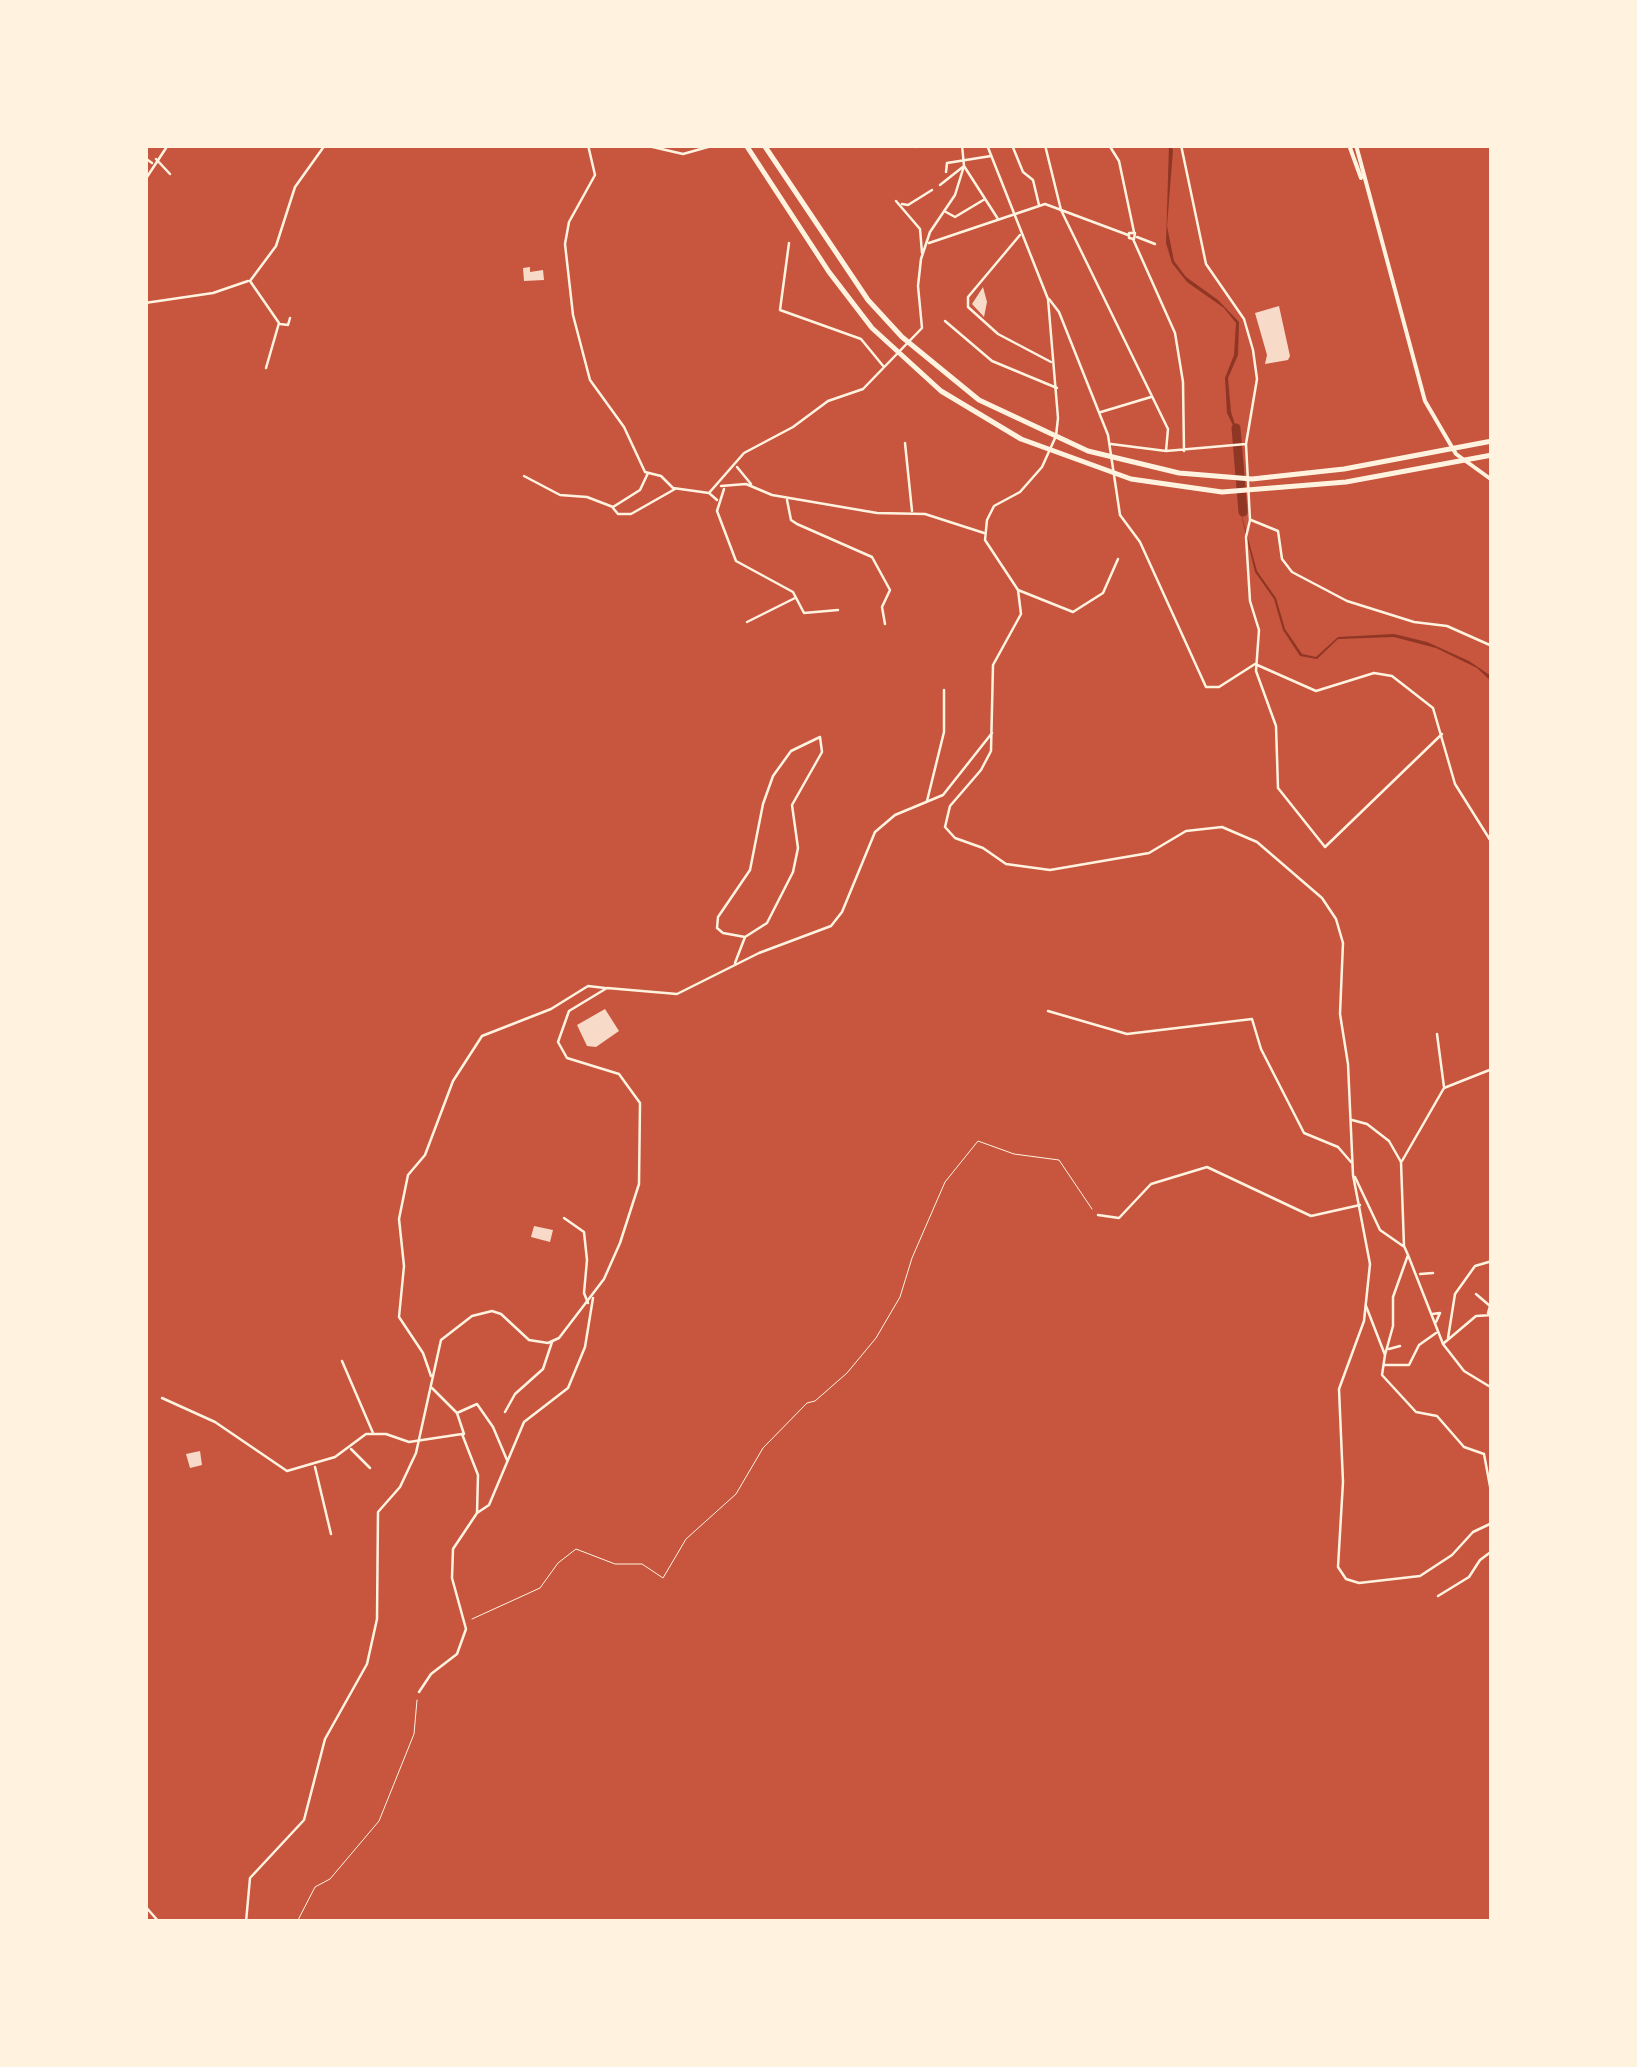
<!DOCTYPE html>
<html>
<head>
<meta charset="utf-8">
<style>
  body { margin:0 }
  #map { position:relative; width:1637px; height:2067px; overflow:hidden; background:#c8553d; font-family:"Space Grotesk",sans-serif }
  canvas { display:block }
  .frame { position:absolute; inset:0; border:148px solid #fff3e0; pointer-events:none }
</style>
</head>
<body>
<div id="map">
<canvas width="1637" height="2067"></canvas>
<div class="frame"></div>
</div>
<script>
const ctx = document.querySelector('canvas').getContext('2d');
ctx.lineJoin = 'round';
function fillPath(path, color) { ctx.fillStyle = color; ctx.fill(path, 'evenodd'); }
const shape = rows => new Path2D(rows.map(r => 'M' + r).join(''));
function stroke(path, color, width, dash) { ctx.strokeStyle = color; ctx.lineWidth = width; ctx.lineCap = dash ? 'butt' : 'round'; ctx.setLineDash(dash || []); ctx.stroke(path); }
fillPath(shape([
  [1169,145,1173,150,1167,226,1174,261,1186,277,1218,300,1239,322,1238,355,1228,378,1231,412,1240,440,1227,413,1225,378,1234,355,1236,323,1224,308,1187,282,1172,263,1166,243],
  [1238,502,1257,571,1276,598,1285,629,1302,654,1316,657,1338,637,1394,634,1427,642,1469,661,1491,676,1492,682,1477,668,1436,648,1394,637,1338,639,1317,659,1300,656,1283,630,1274,599,1255,572]
]), '#8f3625');
stroke(shape([
  [1236,428,1243,512]
]), '#8f3625', 9);
fillPath(shape([
  [530,267,530,272,543,270,544,280,524,281,523,268],
  [983,287,987,302,984,317,972,304],
  [1279,306,1290,356,1288,360,1265,364,1267,355,1255,313],
  [605,1009,619,1031,596,1047,587,1046,577,1025],
  [534,1226,553,1230,550,1242,531,1237],
  [200,1451,202,1465,190,1468,186,1454]
]), '#f7dbc8');
stroke(shape([
  [472,1619,540,1588,558,1563,576,1549,615,1564,642,1564,663,1578,686,1539,736,1494,763,1448,807,1403,815,1401,847,1373,876,1338,900,1297,912,1258,945,1182,978,1141,1014,1154,1059,1160,1092,1209],
  [297,1922,315,1887,330,1879,379,1821,414,1734,417,1700]
]), '#fff3e0', 1);
stroke(shape([
  [588,145,595,175,569,222,565,244,573,315,590,380,624,427,645,472,661,476,673,488,709,493,717,500],
  [644,145,683,154,715,145],
  [914,145,915,147],
  [1012,145,1023,172,1033,180,1039,205],
  [1045,145,1061,210,1168,429,1166,451],
  [1109,145,1119,161,1134,232],
  [1181,145,1206,264,1244,319,1253,350,1257,379,1246,444,1250,520,1246,537,1250,601,1259,630,1256,671,1276,726,1278,788,1325,847,1442,734],
  [145,158,152,163],
  [156,159,170,174],
  [946,172,947,163,991,156],
  [940,185,964,166,998,219],
  [896,201,920,229,922,253],
  [902,204,908,205,932,190],
  [946,212,955,217,985,199],
  [1129,233,1135,233,1134,239,1129,238,1129,233],
  [1020,235,968,297,968,307,998,334,1051,362],
  [1137,237,1155,244],
  [1133,239,1175,333,1183,382,1184,451],
  [789,243,780,310,861,339,884,367],
  [929,243,1045,204,1128,235],
  [145,268,146,269],
  [1049,299,1059,312,1108,435,1120,515,1140,542,1206,687,1219,687,1255,664,1316,691,1374,673,1392,676,1433,708,1455,784,1492,843],
  [145,303,213,293,248,281],
  [945,321,992,361,1057,388],
  [280,324,288,325,290,318],
  [266,368,279,323,250,281,276,246,295,187,325,145],
  [1101,412,1151,397],
  [905,443,912,511],
  [1111,444,1166,451,1246,444],
  [737,467,751,484],
  [524,476,560,495,587,497,613,507,640,490,648,473],
  [721,486,746,484,772,495,877,513,925,514,984,533],
  [724,489,717,511,736,561,793,592,804,613,838,610],
  [709,493,744,453,793,427,828,401,863,389,922,328,918,286,921,259,930,232,955,195,964,166,962,145],
  [787,500,791,520,797,524,872,557,890,590,882,607,885,624],
  [613,508,618,514,631,514,675,489],
  [1251,520,1278,531,1282,559,1292,572,1347,601,1414,622,1447,626,1492,646],
  [1018,590,1073,612,1103,593,1118,559],
  [747,622,795,598],
  [927,801,944,732,944,690],
  [735,963,745,937,767,923,793,872,798,848,792,805,822,752,820,737,791,751,773,776,763,804,750,870,718,917,717,928,723,933,745,937],
  [1048,1011,1127,1034,1252,1019,1261,1049,1304,1133,1338,1147,1351,1162],
  [1437,1034,1444,1087],
  [1352,1120,1367,1124,1389,1141,1401,1162,1404,1246,1408,1255,1393,1297,1393,1326,1385,1355],
  [1402,1161,1444,1088,1492,1069],
  [1355,1177,1380,1230,1403,1246],
  [1098,1215,1119,1218,1151,1184,1207,1167,1311,1216,1360,1205],
  [564,1218,584,1232,587,1260,584,1293,588,1303],
  [1408,1255,1443,1344,1464,1371,1492,1388],
  [1420,1274,1433,1273],
  [1476,1294,1490,1306,1488,1313],
  [1366,1306,1385,1355,1382,1375,1416,1412,1437,1416,1464,1447,1484,1454,1492,1497],
  [1432,1314,1440,1313,1436,1322],
  [1448,1338,1455,1294,1475,1266,1492,1261],
  [1444,1343,1476,1316,1492,1315],
  [1389,1349,1400,1346],
  [342,1361,373,1433],
  [1385,1365,1409,1365,1419,1345,1436,1333],
  [431,1376,423,1353,399,1317,404,1266,399,1219,408,1175,425,1155,453,1081,482,1036,551,1009,588,986,605,988],
  [432,1388,457,1413,464,1434],
  [162,1398,215,1422,287,1471,335,1457,366,1434,386,1434,409,1442,462,1434,478,1475,477,1513],
  [505,1412,515,1394,543,1369,552,1342],
  [457,1413,477,1404,493,1427,507,1460],
  [351,1449,370,1468],
  [315,1467,331,1534],
  [1438,1596,1469,1577,1480,1560,1492,1551],
  [419,1692,431,1674,457,1654,466,1629,452,1578,453,1549,477,1513,489,1505,524,1422,568,1388,585,1347,593,1298]
]), '#fff3e0', 2.5);
stroke(shape([
  [987,145,1048,299,1058,418,1056,436,1042,467,1020,492,994,506,987,520,985,540,1018,590,1021,614,993,665,991,751,981,770,950,806,945,827,955,838,983,848,1006,864,1050,870,1149,853,1186,831,1222,827,1257,842,1322,898,1336,919,1343,943,1340,1014,1348,1064,1353,1175,1370,1264,1364,1321,1339,1389,1343,1482,1338,1567,1346,1579,1359,1583,1420,1576,1452,1555,1473,1532,1492,1523],
  [145,180,168,145],
  [145,1906,159,1922],
  [246,1922,250,1878,304,1820,325,1739,367,1664,377,1619,378,1512,400,1487,416,1453,441,1340,472,1316,492,1311,501,1314,529,1340,548,1343,559,1338,604,1279,620,1243,639,1184,640,1103,619,1074,567,1058,558,1042,569,1011,607,988,677,994,759,953,831,926,842,912,875,832,895,815,943,795,992,733]
]), '#fff3e0', 2.5);
stroke(shape([
  [1349,145,1361,178],
  [1356,145,1425,401,1456,454,1492,480]
]), '#fff3e0', 4);
stroke(shape([
  [746,145,829,272,872,328,941,391,1021,439,1131,479,1222,492,1346,482,1492,455],
  [764,145,868,300,902,337,979,400,1088,451,1179,473,1252,479,1344,469,1492,441]
]), '#fff3e0', 5);
</script>
</body>
</html>
